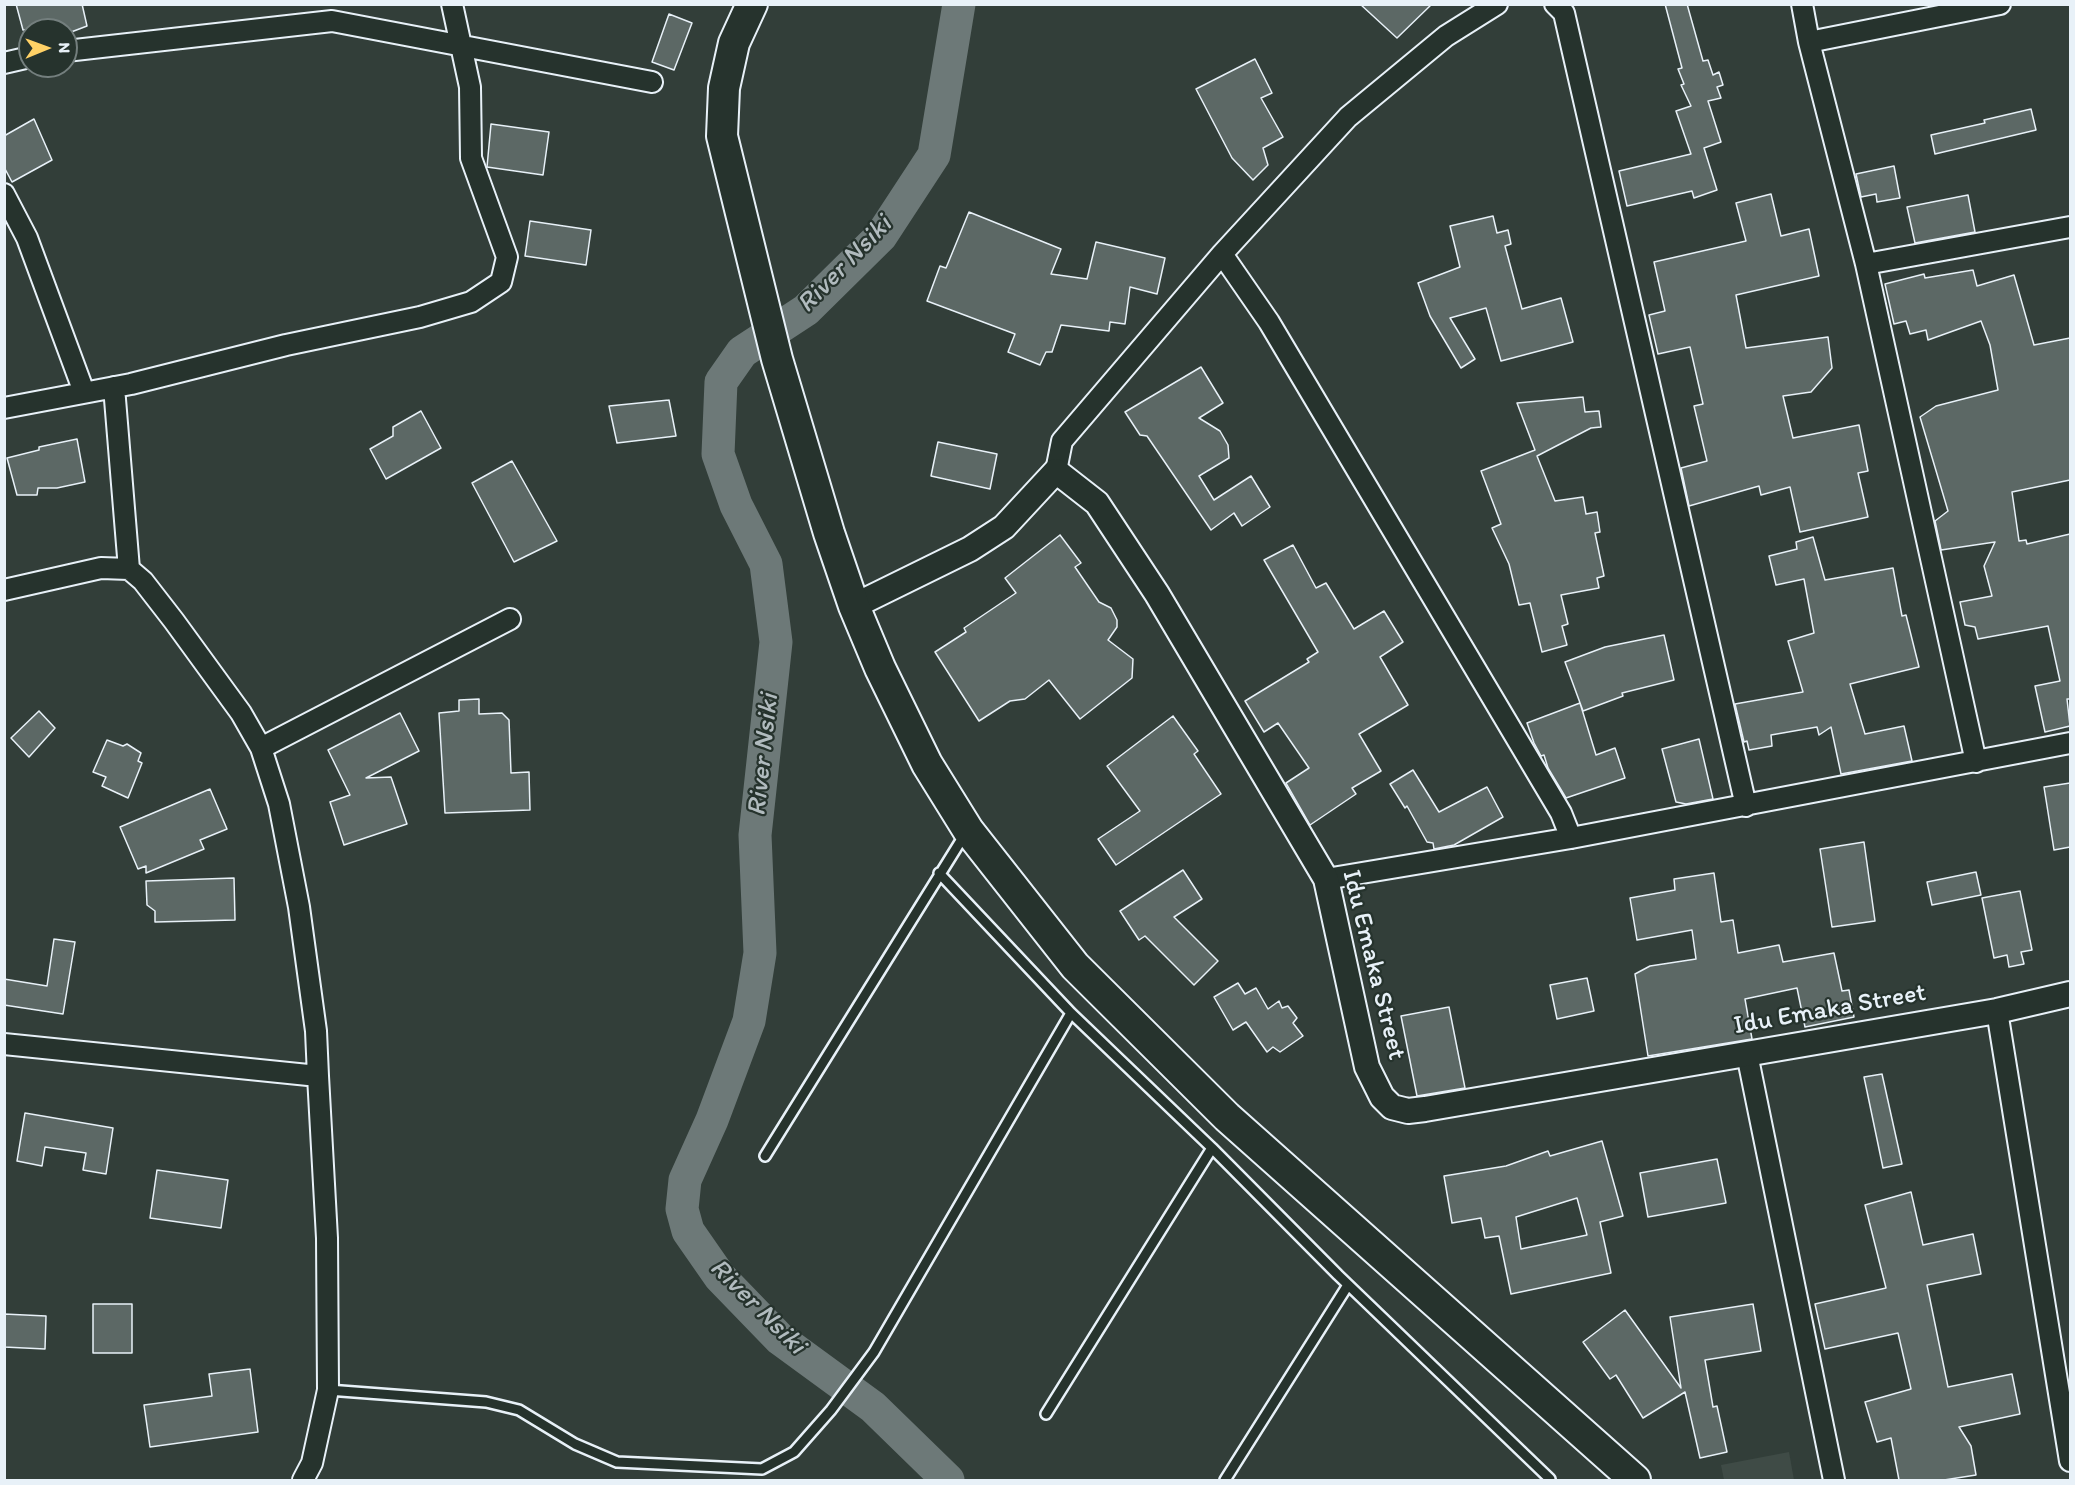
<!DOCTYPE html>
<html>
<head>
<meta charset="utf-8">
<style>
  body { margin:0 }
  #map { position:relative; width:2075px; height:1485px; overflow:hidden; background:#323e39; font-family:Itim,sans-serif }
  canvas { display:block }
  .frame { position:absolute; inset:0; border:6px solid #e8f1f8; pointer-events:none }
  .north { position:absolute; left:18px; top:18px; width:60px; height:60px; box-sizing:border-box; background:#26332d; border:2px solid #747f7e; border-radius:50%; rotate:89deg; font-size:16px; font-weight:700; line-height:24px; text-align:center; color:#e8f1f8 }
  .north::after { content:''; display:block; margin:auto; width:21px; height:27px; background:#ffd166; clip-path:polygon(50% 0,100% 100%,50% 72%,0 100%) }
</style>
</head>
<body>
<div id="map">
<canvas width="2075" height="1485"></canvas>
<div class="frame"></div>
<div class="north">N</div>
</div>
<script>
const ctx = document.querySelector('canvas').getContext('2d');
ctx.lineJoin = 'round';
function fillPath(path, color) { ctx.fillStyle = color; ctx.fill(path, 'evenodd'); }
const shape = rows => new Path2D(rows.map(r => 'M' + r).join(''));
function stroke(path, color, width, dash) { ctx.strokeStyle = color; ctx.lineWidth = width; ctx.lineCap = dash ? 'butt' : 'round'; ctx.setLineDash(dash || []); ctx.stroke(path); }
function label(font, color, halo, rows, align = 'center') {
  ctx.font = font + ' Itim,sans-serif'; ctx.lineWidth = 4.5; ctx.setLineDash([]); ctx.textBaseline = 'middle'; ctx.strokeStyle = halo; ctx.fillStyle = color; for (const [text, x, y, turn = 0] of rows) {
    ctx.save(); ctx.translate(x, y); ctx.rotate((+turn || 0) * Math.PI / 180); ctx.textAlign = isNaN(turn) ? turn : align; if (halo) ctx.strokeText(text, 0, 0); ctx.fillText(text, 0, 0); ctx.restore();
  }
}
fillPath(shape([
  [1789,1452,1794,1480,1724,1480,1721,1465]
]), '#3f4b46');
stroke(shape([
  [948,1480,873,1407,780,1339,720,1277,688,1231,682,1209,685,1180,712,1120,749,1021,760,953,755,835,776,642,766,564,736,505,718,454,721,382,742,352,806,310,881,236,934,155,959,4]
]), '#6d7978', 33);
const building = shape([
  [16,4,82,4,87,26,66,34,66,30,23,30,16,4],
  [1360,4,1432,4,1397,38,1360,4],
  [1665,4,1687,4,1703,61,1708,60,1713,75,1719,72,1723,85,1717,87,1721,98,1708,101,1721,142,1704,148,1717,190,1694,198,1692,191,1627,206,1619,171,1691,154,1676,111,1691,106,1681,85,1684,84,1678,69,1682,68,1665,4],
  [669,14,692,23,674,70,652,62,669,14],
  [1255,59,1272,93,1261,98,1283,137,1263,148,1268,165,1253,180,1232,158,1196,89,1255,59],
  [2031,109,2036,130,1935,154,1931,135,1985,123,1984,120,2031,109],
  [34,119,52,160,12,182,4,167,4,136,34,119],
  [491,124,549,132,543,175,487,167,491,124],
  [1894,166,1900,198,1877,202,1876,194,1861,197,1856,174,1894,166],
  [1771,194,1781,236,1809,229,1819,276,1736,295,1746,348,1828,337,1832,368,1811,392,1783,396,1793,438,1859,425,1868,471,1858,473,1868,517,1800,532,1790,487,1761,495,1759,486,1689,506,1681,468,1707,461,1694,406,1703,404,1690,347,1658,354,1649,315,1665,311,1654,262,1746,241,1736,203,1771,194],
  [1968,195,1975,232,1915,243,1907,207,1968,195],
  [969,212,1061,249,1051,274,1087,279,1096,242,1165,258,1157,294,1130,287,1125,324,1110,322,1109,331,1061,325,1052,352,1046,352,1040,365,1008,352,1015,334,927,301,940,266,946,268,969,212],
  [1493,216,1497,233,1508,230,1511,244,1505,246,1522,309,1561,298,1573,342,1501,361,1486,308,1450,318,1475,359,1461,368,1430,316,1418,283,1460,267,1450,226,1493,216],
  [530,221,591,230,586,265,525,256,530,221],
  [1973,270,1977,286,2014,275,2034,345,2070,338,2070,480,2012,492,2019,541,2026,540,2027,544,2070,534,2070,699,2067,699,2070,726,2045,732,2035,686,2060,681,2048,626,1978,639,1975,627,1965,625,1960,602,1992,596,1984,566,1995,542,1941,550,1935,521,1948,511,1920,417,1936,406,1998,390,1990,345,1981,321,1928,340,1926,330,1910,334,1906,321,1894,324,1885,284,1924,274,1925,278,1973,270],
  [1201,367,1223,403,1199,418,1220,431,1228,445,1229,458,1199,476,1214,500,1251,476,1270,507,1242,526,1234,513,1211,530,1147,436,1140,435,1125,412,1201,367],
  [1583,397,1585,412,1599,411,1601,427,1591,428,1537,456,1555,501,1583,497,1586,514,1597,512,1600,532,1595,533,1604,576,1597,578,1599,588,1561,595,1568,624,1562,626,1567,645,1542,652,1530,603,1519,605,1509,564,1492,528,1501,524,1481,471,1535,450,1517,403,1583,397],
  [669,400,676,436,617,443,609,406,669,400],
  [421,411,441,448,386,479,370,449,393,436,393,427,421,411],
  [77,439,85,482,57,488,38,488,37,495,17,495,7,458,39,450,39,447,77,439],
  [938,442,997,454,990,489,931,476,938,442],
  [512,461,557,541,514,562,472,483,512,461],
  [1060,535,1081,563,1075,567,1099,602,1111,608,1117,620,1117,627,1108,640,1133,659,1132,678,1080,719,1049,680,1025,699,1010,701,979,721,935,652,966,632,964,628,1016,593,1005,578,1060,535],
  [1813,537,1825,580,1893,568,1902,616,1906,615,1919,667,1850,684,1865,734,1904,726,1912,761,1841,774,1831,727,1819,735,1817,727,1771,735,1772,746,1749,750,1747,741,1744,742,1735,704,1803,692,1788,641,1814,633,1804,579,1776,585,1769,556,1797,549,1796,542,1813,537],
  [1293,545,1316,588,1326,583,1354,629,1384,611,1403,642,1380,657,1408,705,1359,734,1381,771,1352,788,1356,794,1310,825,1286,783,1309,768,1278,723,1264,732,1245,701,1309,662,1307,659,1318,652,1264,560,1293,545],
  [1664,635,1674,680,1622,693,1623,696,1583,711,1565,662,1605,647,1664,635],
  [479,699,479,714,502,713,509,720,511,773,529,772,530,810,445,813,439,713,459,711,459,700,479,699],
  [1580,703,1596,755,1615,748,1625,778,1566,798,1548,768,1544,755,1541,756,1534,743,1527,723,1580,703],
  [39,711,55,728,29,757,11,738,39,711],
  [400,713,419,751,366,778,391,777,407,824,344,845,330,802,350,795,328,750,400,713],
  [1173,716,1198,751,1194,754,1221,794,1116,865,1098,839,1140,811,1107,766,1173,716],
  [1699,739,1713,799,1686,804,1676,802,1662,749,1699,739],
  [107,740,123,746,127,744,141,753,138,761,142,763,128,798,102,786,106,777,93,772,107,740],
  [1413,770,1439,812,1487,787,1503,817,1454,845,1434,849,1433,843,1427,842,1407,806,1405,808,1390,784,1413,770],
  [2070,783,2070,847,2054,850,2044,787,2070,783],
  [210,789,227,829,200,840,204,849,146,873,146,866,138,869,120,827,210,789],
  [1864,842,1875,921,1832,927,1820,849,1864,842],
  [1183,870,1202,899,1174,917,1218,961,1194,985,1145,936,1139,940,1120,911,1183,870],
  [1976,872,1981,895,1932,905,1927,882,1976,872],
  [1714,873,1721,922,1733,920,1738,953,1779,945,1783,962,1834,953,1842,991,1849,990,1854,1017,1805,1027,1797,988,1745,999,1752,1039,1648,1056,1635,974,1650,966,1696,959,1692,930,1637,940,1630,898,1675,890,1674,879,1714,873],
  [234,878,235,920,155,922,155,911,147,905,146,881,234,878],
  [2020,891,2032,950,2021,952,2024,964,2009,967,2007,955,1994,958,1982,898,2020,891],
  [54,939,75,942,63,1014,4,1005,4,979,47,986,54,939],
  [1587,978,1594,1011,1557,1019,1550,985,1587,978],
  [1238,983,1245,994,1256,988,1268,1009,1279,1001,1282,1008,1288,1006,1297,1018,1293,1023,1303,1036,1280,1052,1273,1047,1267,1052,1246,1022,1233,1030,1214,997,1238,983],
  [1449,1007,1465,1088,1417,1096,1401,1016,1449,1007],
  [1882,1074,1902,1164,1883,1168,1864,1077,1882,1074],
  [25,1113,113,1128,106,1174,83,1170,86,1153,45,1147,42,1166,17,1161,25,1113],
  [1602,1141,1623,1216,1600,1222,1611,1273,1511,1294,1499,1236,1485,1238,1481,1218,1452,1223,1444,1176,1506,1166,1548,1151,1550,1156,1602,1141],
  [1577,1198,1587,1235,1521,1249,1516,1217,1577,1198],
  [1717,1159,1726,1203,1648,1217,1640,1173,1717,1159],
  [157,1170,228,1180,221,1228,150,1218,157,1170],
  [1911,1192,1923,1245,1973,1234,1981,1274,1927,1285,1948,1387,2012,1374,2020,1414,1959,1427,1971,1446,1976,1475,1944,1480,1899,1480,1891,1438,1877,1442,1865,1402,1911,1389,1898,1333,1825,1349,1815,1304,1886,1288,1865,1205,1911,1192],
  [93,1304,132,1304,132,1353,93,1353,93,1304],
  [1753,1304,1761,1351,1705,1360,1713,1407,1717,1406,1727,1452,1700,1458,1685,1392,1643,1418,1616,1375,1610,1379,1583,1342,1625,1310,1681,1388,1670,1317,1753,1304],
  [4,1314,46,1316,45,1349,4,1347,4,1314],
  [250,1369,258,1432,150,1447,144,1405,212,1396,209,1374,250,1369]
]);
fillPath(building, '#5c6865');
stroke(building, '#e8f1f8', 1.5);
const service = shape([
  [939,873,1071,1013,1212,1148,1338,1275,1550,1479],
  [765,1156,965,834],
  [328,1390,486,1402,519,1410,575,1444,617,1462,762,1469,794,1452,831,1410,874,1352,1071,1013],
  [1046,1414,1212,1148],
  [1225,1480,1348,1285]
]);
const minor = shape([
  [1555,4,1564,13,1746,806],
  [1802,4,1809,42],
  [66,51,332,21,652,82],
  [4,63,30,57],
  [4,194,27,238,84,392],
  [1222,254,1348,117,1446,36,1497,4],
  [1866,264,1809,42,2000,4],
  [114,387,129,569],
  [4,408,131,384,286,345,420,317,471,302,501,282,507,257,471,158,470,87,452,4],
  [1056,471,1062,441,1222,254,1269,322,1561,813,1571,838],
  [4,590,101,568,129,569,143,581,174,621,241,713,261,748,279,804,299,907,316,1031,318,1076,327,1238,328,1390,312,1463,303,1480],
  [261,748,510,619],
  [1976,762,1866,264,2070,227],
  [1326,879,1571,838,2070,743],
  [1997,1011,2070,1461],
  [4,1044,318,1076],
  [1747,1054,1834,1480]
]);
const tertiary = shape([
  [854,606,970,549,1004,527,1056,471,1097,503,1157,594,1326,879,1367,1067,1382,1097,1392,1107,1408,1111,1425,1109,1997,1011,2070,994]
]);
const primary = shape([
  [752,4,734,43,724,88,722,136,777,359,829,533,854,606,880,668,927,764,968,830,1075,966,1227,1117,1635,1480]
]);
stroke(service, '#e8f1f8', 14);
stroke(minor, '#e8f1f8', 24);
stroke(tertiary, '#e8f1f8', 28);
stroke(primary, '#e8f1f8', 34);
stroke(service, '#26332d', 9);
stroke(minor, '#26332d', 20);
stroke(tertiary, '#26332d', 24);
stroke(primary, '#26332d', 30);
label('26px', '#e8f1f8', '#26332d', [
  ["Idu Emaka Street",1373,965,76],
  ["Idu Emaka Street",1830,1010,-10]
]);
label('italic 27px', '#b1bbbe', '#26332d', [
  ["River Nsiki",845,265,-46],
  ["River Nsiki",764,755,-84],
  ["River Nsiki",757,1307,45]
]);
</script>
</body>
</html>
